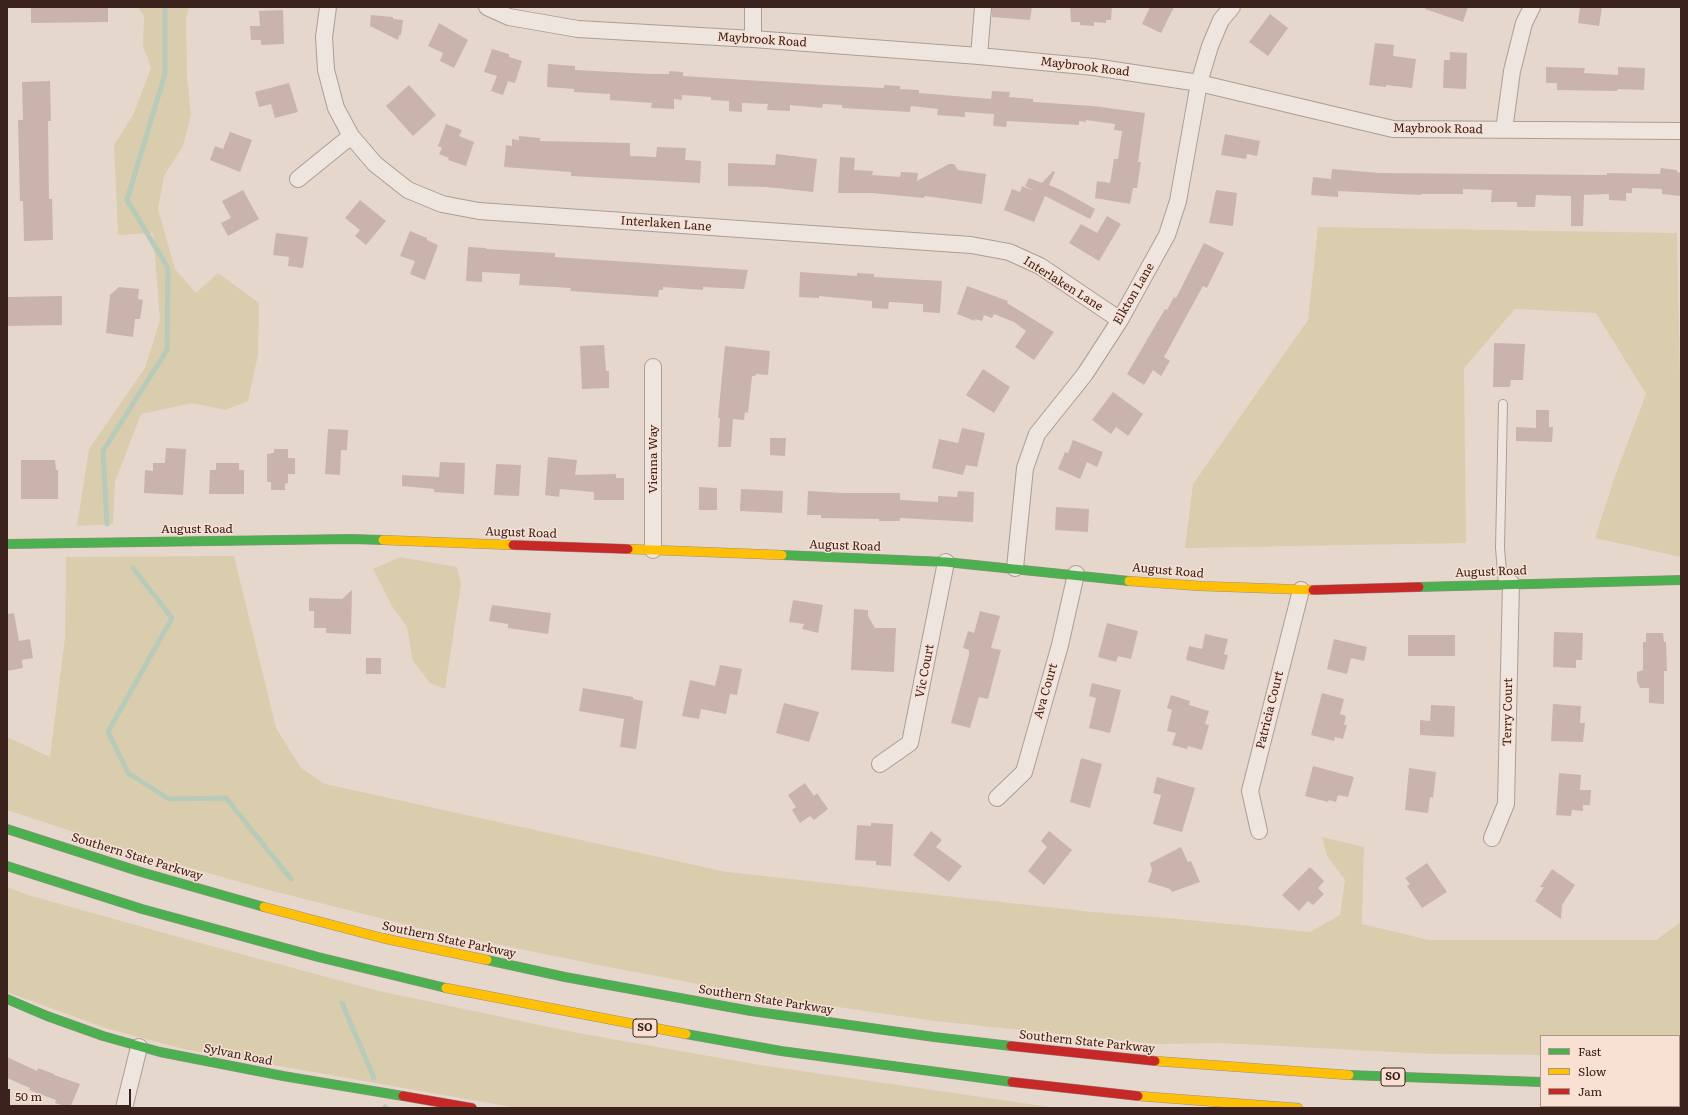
<!DOCTYPE html>
<html>
<head>
<meta charset="utf-8">
<style>
  body { margin:0 }
  #map { position:relative; width:1688px; height:1115px; overflow:hidden; background:#e6d7cc; font-family:Literata,serif }
  canvas { display:block }
  .frame { position:absolute; inset:0; border:8px solid #3b221d; pointer-events:none }
  .legend { position:absolute; left:1540px; top:1035px; width:140px; height:72px; box-sizing:border-box; background:#f8e1d2; border:1px solid #ac958a; margin:0; padding:5px 7px; list-style:none; font-size:12px; color:#3b221d }
  .legend li { display:flex; align-items:center; gap:8px; height:20px }
  .legend b { width:20px; border:1px solid #ac958a }
  .scale { position:absolute; left:8px; top:1089px; width:123px; height:18px; box-sizing:border-box; border:2px solid #3b221d; border-top:0; padding-left:5px; font-size:12px; line-height:14px; white-space:nowrap; color:#3b221d; -webkit-text-stroke:3px #f8e1d2; paint-order:stroke }
</style>
</head>
<body>
<div id="map">
<canvas width="1688" height="1115"></canvas>
<div class="frame"></div>
<ul class="legend">
<li><b style="height:5px;background:#4caf50"></b>Fast</li>
<li><b style="height:5px;background:#ffc107"></b>Slow</li>
<li><b style="height:5px;background:#c62828"></b>Jam</li>
</ul>
<div class="scale">50 m</div>
</div>
<script>
const ctx = document.querySelector('canvas').getContext('2d');
ctx.lineJoin = 'round';
function fillPath(path, color) { ctx.fillStyle = color; ctx.fill(path, 'evenodd'); }
const shape = rows => new Path2D(rows.map(r => 'M' + r).join(''));
function stroke(path, color, width, dash) { ctx.strokeStyle = color; ctx.lineWidth = width; ctx.lineCap = dash ? 'butt' : 'round'; ctx.setLineDash(dash || []); ctx.stroke(path); }
function label(font, color, halo, rows, align = 'center') {
  ctx.font = font + ' Literata,serif'; ctx.lineWidth = 3; ctx.setLineDash([]); ctx.textBaseline = 'middle'; ctx.strokeStyle = halo; ctx.fillStyle = color; for (const [text, x, y, turn = 0] of rows) {
    ctx.save(); ctx.translate(x, y); ctx.rotate((+turn || 0) * Math.PI / 180); ctx.textAlign = isNaN(turn) ? turn : align; if (halo) ctx.strokeText(text, 0, 0); ctx.fillText(text, 0, 0); ctx.restore();
  }
}
fillPath(shape([
  [138,7,189,7,186,18,187,77,191,115,183,146,164,176,158,209,175,269,196,293,218,273,259,303,258,355,248,401,225,410,192,403,141,414,115,482,113,524,77,526,89,449,145,368,160,320,153,233,118,235,114,145,133,115,151,68,148,58,143,48,144,16],
  [1318,227,1677,233,1681,426,1681,557,1595,538,1614,479,1646,394,1596,313,1515,309,1464,368,1466,543,1185,548,1193,484,1308,320],
  [234,556,276,728,301,768,325,784,727,872,1093,912,1179,919,1310,932,1340,915,1345,880,1327,856,1322,837,1364,847,1362,924,1429,940,1656,940,1681,922,1681,1056,1679,1056,1679,1036,1541,1036,1541,1055,1432,1054,1221,1043,1156,1044,934,1021,762,996,603,966,423,929,257,887,122,848,7,810,7,737,50,757,65,637,66,557],
  [400,557,457,567,461,584,445,689,430,683,413,661,407,627,392,606,373,569],
  [7,887,28,895,204,944,379,991,578,1033,760,1065,1057,1108,517,1108,183,1049,105,1028,7,992]
]), '#dacdae');
stroke(shape([
  [107,524,103,451,167,350,168,268,127,200,165,74,165,7],
  [133,568,172,618,108,732,128,773,169,799,226,798,291,879],
  [342,1003,374,1078],
  [385,1107,386,1108]
]), '#b8cab9', 5);
fillPath(shape([
  [31,7,108,7,108,22,31,23],
  [992,7,1032,7,1030,20,992,17],
  [1070,7,1112,7,1111,20,1106,20,1106,23,1094,22,1094,26,1080,25,1080,22,1071,22],
  [1150,7,1174,7,1161,33,1142,24],
  [1426,7,1468,7,1463,22,1425,9],
  [1580,7,1602,7,1599,26,1578,23],
  [283,10,284,44,261,45,261,40,251,40,250,26,260,26,259,11],
  [1270,14,1288,28,1268,56,1249,42],
  [371,15,393,17,393,19,403,20,401,35,399,35,398,40,370,26],
  [439,23,468,40,454,68,440,61,443,53,428,46],
  [1375,43,1394,45,1393,56,1416,59,1412,88,1386,85,1386,87,1369,85],
  [492,49,509,54,509,57,522,61,515,83,508,81,503,95,491,91,497,76,484,72],
  [1450,52,1467,53,1466,89,1443,88,1444,60,1450,60],
  [548,64,575,66,575,70,651,74,669,74,669,71,683,72,683,76,824,85,884,88,884,85,900,86,900,89,919,90,919,93,991,99,992,91,1010,92,1009,97,1033,99,1033,102,1093,106,1145,113,1138,162,1141,162,1137,188,1133,188,1130,204,1095,198,1097,181,1110,183,1114,159,1118,159,1122,131,1114,130,1115,124,1086,120,1086,122,1079,121,1079,125,1007,121,1006,127,993,126,994,114,965,112,965,117,937,115,938,109,911,106,910,112,842,108,842,105,823,104,822,108,790,105,790,111,767,110,768,104,742,103,742,112,729,111,729,101,711,100,711,97,682,95,682,100,674,99,674,109,651,108,652,103,610,100,610,94,574,92,574,89,547,87],
  [1546,67,1585,68,1584,73,1618,75,1618,67,1645,68,1644,90,1618,89,1617,91,1557,90,1557,83,1546,83],
  [50,81,51,121,48,121,49,199,52,199,53,240,24,241,23,201,20,201,18,120,23,120,22,82],
  [289,83,298,112,275,118,271,104,259,107,255,92],
  [409,85,436,115,413,136,386,106],
  [446,124,462,130,459,136,474,142,466,166,448,160,449,158,439,154,442,148,438,146],
  [230,132,252,140,240,172,210,160,215,146,223,149],
  [1225,134,1260,141,1257,156,1247,154,1246,159,1221,155],
  [519,136,540,138,540,141,630,143,630,156,656,157,657,147,686,148,685,160,701,161,700,183,571,176,571,172,504,167,506,145,512,146,512,139,519,140],
  [776,154,817,159,813,192,767,187,728,186,728,163,775,165],
  [840,157,855,158,854,170,873,171,872,175,900,177,901,172,918,173,917,181,949,164,954,164,958,170,986,174,982,204,925,196,924,198,872,193,838,193],
  [1661,168,1677,170,1677,172,1681,173,1681,196,1662,194,1662,189,1632,188,1632,193,1626,193,1626,201,1609,200,1609,194,1584,195,1583,226,1571,226,1571,196,1536,195,1535,207,1517,207,1517,202,1491,202,1492,190,1463,189,1463,194,1421,194,1421,195,1338,191,1338,197,1311,195,1313,177,1331,179,1332,169,1379,173,1607,175,1607,173,1660,174],
  [1053,171,1055,172,1049,185,1061,190,1095,209,1090,219,1045,196,1034,222,1004,210,1012,189,1020,192,1022,186,1035,191,1025,186,1029,178,1042,183],
  [243,190,259,219,228,236,221,223,231,218,222,201],
  [1216,190,1237,193,1233,226,1209,223],
  [360,200,386,221,366,245,355,236,360,230,345,218],
  [1107,216,1121,224,1099,261,1069,243,1081,224,1097,233],
  [410,231,427,238,427,240,438,245,425,280,410,274,415,261,400,256],
  [276,233,308,237,303,268,288,266,289,257,273,255],
  [1204,243,1224,253,1207,288,1203,286,1164,357,1170,361,1161,376,1153,370,1144,385,1127,374,1165,309,1167,310,1174,297,1176,298],
  [468,247,486,248,486,249,555,253,555,257,748,270,744,289,703,287,703,290,663,287,663,290,659,290,658,297,570,291,571,288,519,285,520,274,482,272,482,282,466,281],
  [800,272,857,276,857,273,874,274,874,277,942,281,940,313,923,312,923,304,889,302,888,309,872,308,872,301,819,296,819,298,799,297],
  [967,286,1008,301,1007,303,1054,332,1034,360,1015,347,1026,331,1014,322,994,314,992,318,984,315,982,321,975,319,975,321,957,314],
  [119,287,139,289,138,299,143,300,140,319,135,319,133,337,106,333,110,295],
  [62,296,62,325,7,326,7,297],
  [1494,343,1525,344,1523,380,1511,380,1510,387,1493,387],
  [604,345,606,371,609,371,609,388,582,389,580,346],
  [725,346,770,351,768,375,756,374,755,376,752,376,748,413,745,412,744,420,733,419,731,447,718,447,720,418,718,418],
  [983,369,1010,387,994,413,966,395],
  [1113,392,1143,414,1128,436,1116,427,1111,434,1092,420],
  [1536,410,1549,410,1549,427,1553,427,1552,442,1516,441,1516,427,1536,428],
  [962,428,985,433,977,467,966,465,963,475,932,468,939,439,958,443],
  [328,429,348,430,347,450,341,450,340,475,325,474],
  [770,438,786,438,785,456,770,455],
  [1073,440,1103,452,1097,467,1087,462,1080,479,1058,469,1065,452,1068,453],
  [166,448,186,449,183,495,144,493,145,470,153,471,153,463,165,463],
  [274,449,288,449,288,458,295,458,295,474,288,474,288,483,285,484,285,490,271,490,271,482,267,482,267,454,274,453],
  [548,457,577,460,575,475,616,474,616,478,624,478,624,500,594,500,594,492,560,489,559,497,545,495],
  [21,460,55,460,56,470,58,470,58,499,21,499],
  [440,462,465,463,464,494,434,492,434,489,402,486,402,475,439,477],
  [216,463,239,463,239,470,244,470,244,494,209,494,210,470,216,470],
  [496,464,521,465,519,496,494,495],
  [699,487,717,488,717,510,699,510],
  [741,489,783,491,782,513,740,511],
  [808,491,843,493,900,493,900,500,938,502,938,496,957,497,958,491,974,492,973,522,900,518,900,521,879,521,879,519,821,518,821,515,807,515],
  [1056,507,1089,509,1088,532,1055,530],
  [352,590,351,634,326,633,326,628,314,628,314,611,309,611,309,598,342,599],
  [793,600,823,605,818,633,802,629,804,624,789,622],
  [492,605,551,613,548,634,508,628,508,624,489,621],
  [854,609,868,610,868,616,875,628,896,628,894,672,851,670],
  [980,611,1000,616,991,648,1001,650,988,699,979,697,970,728,951,723,969,655,969,650,963,648,968,631,974,633],
  [14,613,19,641,30,639,33,658,22,660,23,668,7,671,7,614],
  [1107,623,1138,631,1131,659,1118,656,1116,662,1098,657],
  [1554,632,1583,633,1582,660,1576,660,1576,668,1553,667],
  [1646,633,1663,633,1664,642,1666,642,1667,671,1664,671,1664,704,1649,703,1649,688,1640,688,1637,681,1637,672,1643,670,1643,642,1646,642],
  [1205,634,1228,639,1224,654,1228,655,1224,670,1186,660,1189,646,1202,649],
  [1408,635,1455,635,1455,656,1408,656],
  [1334,639,1367,647,1364,661,1351,658,1347,674,1327,669],
  [366,658,381,658,381,674,366,674],
  [720,665,742,669,737,695,730,694,726,714,701,709,699,719,682,716,690,680,715,686],
  [1092,683,1121,690,1110,733,1089,728,1096,698,1089,696],
  [583,688,633,697,633,699,643,701,636,749,620,747,624,719,579,711],
  [1322,693,1344,699,1340,714,1346,716,1344,725,1347,725,1343,739,1335,737,1334,741,1311,735],
  [1171,695,1190,701,1189,705,1209,711,1205,724,1209,725,1202,750,1188,746,1187,749,1172,745,1176,733,1167,731,1172,710,1167,708],
  [784,703,819,712,809,742,776,733],
  [1553,704,1581,706,1580,723,1585,723,1583,742,1551,741],
  [1431,705,1455,706,1454,737,1420,735,1420,720,1430,721],
  [1081,758,1102,764,1090,808,1070,802],
  [1313,766,1354,777,1348,797,1338,795,1336,802,1329,800,1328,802,1305,796],
  [1409,768,1436,772,1433,798,1430,797,1428,813,1405,810],
  [1559,773,1581,775,1580,790,1591,790,1590,805,1583,805,1583,811,1572,810,1571,816,1556,815],
  [1157,777,1195,788,1182,832,1153,824,1161,795,1153,793],
  [805,783,814,796,817,793,828,809,814,820,810,816,800,823,792,810,796,807,788,795],
  [871,823,893,824,891,866,876,865,876,861,855,860,857,825,871,826],
  [931,831,942,840,936,847,962,866,949,882,913,855],
  [1049,831,1072,850,1044,885,1028,871,1047,847,1041,841],
  [1181,847,1188,862,1191,861,1200,882,1172,892,1170,889,1148,882,1152,870,1150,863],
  [1427,863,1447,892,1422,908,1407,886,1410,884,1405,878],
  [1310,867,1324,881,1318,888,1324,894,1313,905,1308,901,1299,911,1282,895],
  [1552,869,1575,885,1562,905,1561,919,1535,901,1544,887,1540,887],
  [7,1057,37,1071,38,1068,54,1074,54,1075,80,1084,70,1108,55,1103,56,1100,29,1090,30,1088,7,1078]
]), '#cab3ad');
const lane = shape([
  [1503,404,1500,548,1503,583]
]);
const street = shape([
  [328,7,324,37,326,70,336,108,351,136,375,164,408,190,442,204,479,211,971,245,1009,252,1040,266,1120,320],
  [487,7,509,17,578,29,753,39,979,56,1094,67,1199,83,1393,129,1681,131],
  [753,39,753,7],
  [979,56,983,7],
  [1504,130,1512,71,1524,23,1532,7],
  [298,179,351,136],
  [653,367,653,550],
  [1015,568,1025,468,1037,434,1085,374,1120,320,1167,235,1178,201,1199,83,1210,46,1221,20,1232,7],
  [880,764,910,743,946,562],
  [997,798,1024,772,1060,645,1076,574],
  [1259,831,1250,791,1301,590],
  [1492,838,1506,804,1511,583],
  [124,1108,139,1047]
]);
const fast = shape([
  [7,544,351,539,383,540],
  [782,555,946,562,1129,581],
  [1419,587,1681,580],
  [7,829,141,872,264,907],
  [7,866,142,909,318,957,446,988],
  [487,960,565,977,751,1011,934,1037,1011,1046],
  [7,999,47,1016,103,1036,160,1052,283,1076,403,1096],
  [686,1034,781,1051,1012,1082],
  [1349,1075,1541,1082]
]);
const slow = shape([
  [383,540,513,545],
  [628,549,782,555],
  [1129,581,1200,586,1313,590],
  [264,907,382,938,487,960],
  [446,988,686,1034],
  [1155,1061,1349,1075],
  [1138,1096,1298,1108]
]);
const jam = shape([
  [513,545,628,549],
  [1313,590,1419,587],
  [1011,1046,1155,1061],
  [1012,1082,1138,1096],
  [1679,1082,1681,1082],
  [403,1096,472,1108]
]);
stroke(lane, '#ac9d96', 10);
stroke(street, '#ac9d96', 18);
stroke(fast, '#9b8c86', 10);
stroke(slow, '#9b8c86', 10);
stroke(jam, '#9b8c86', 10);
stroke(lane, '#eee5df', 8);
stroke(street, '#eee5df', 16);
stroke(fast, '#4caf50', 9);
stroke(slow, '#ffc107', 9);
stroke(jam, '#c62828', 9);
for (const [x, y, w] of [
  [645,1028,24],
  [1393,1077,24]
]) { const box = new Path2D(); box.roundRect(x - w / 2, y - 9, w, 18, 3); ctx.fillStyle = '#f8e1d2'; ctx.fill(box); stroke(box, '#3b221d', 1); }
label('bold 11px', '#3b221d', null, [
  ["SO",645,1028],
  ["SO",1393,1077]
]);
label('12px', '#3b221d', '#f8e1d2', [
  ["Maybrook Road",762,40,4],
  ["Maybrook Road",1085,67,7],
  ["Maybrook Road",1438,129,1],
  ["Interlaken Lane",666,224,4],
  ["Interlaken Lane",1063,284,32],
  ["Elkton Lane",1134,294,-60],
  ["Vienna Way",653,459,-90],
  ["August Road",197,529],
  ["August Road",521,533,2],
  ["August Road",845,546,2],
  ["August Road",1168,571,5],
  ["August Road",1491,572,-2],
  ["Vic Court",925,671,-79],
  ["Ava Court",1046,691,-74],
  ["Patricia Court",1270,710,-76],
  ["Terry Court",1508,712,-89],
  ["Southern State Parkway",137,857,17],
  ["Southern State Parkway",449,940,12],
  ["Southern State Parkway",766,1000,9],
  ["Southern State Parkway",1087,1042,6],
  ["Sylvan Road",238,1055,11]
]);
</script>
</body>
</html>
